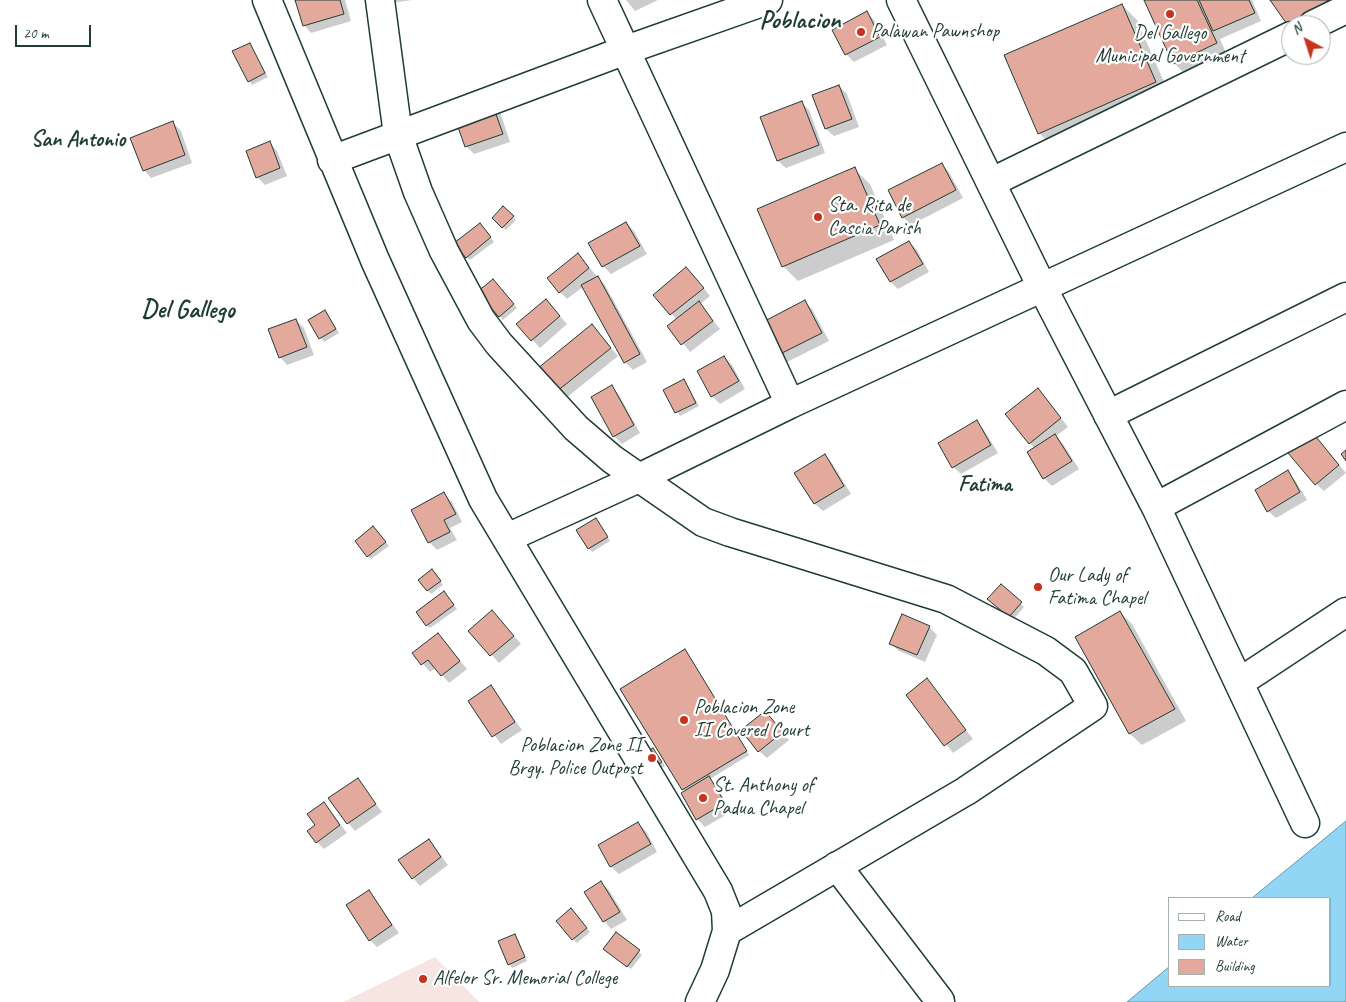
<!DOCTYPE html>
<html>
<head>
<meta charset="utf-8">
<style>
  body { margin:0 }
  #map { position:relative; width:1346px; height:1002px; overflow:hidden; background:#fff; font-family:Caveat,sans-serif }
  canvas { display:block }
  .legend { position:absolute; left:1168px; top:897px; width:162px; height:90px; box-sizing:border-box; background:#fff; border:1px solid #a5b1ae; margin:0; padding:6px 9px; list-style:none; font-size:15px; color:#1f3d34 }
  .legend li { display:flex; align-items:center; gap:10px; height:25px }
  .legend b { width:25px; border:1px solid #a5b1ae }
  .north { position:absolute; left:1281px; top:15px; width:50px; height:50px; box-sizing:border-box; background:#fff; border:1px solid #a5b1ae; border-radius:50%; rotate:320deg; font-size:14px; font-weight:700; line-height:20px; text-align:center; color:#1f3d34 }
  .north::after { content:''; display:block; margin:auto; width:18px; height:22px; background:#c8321e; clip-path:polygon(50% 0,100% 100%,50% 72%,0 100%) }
  .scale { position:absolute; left:15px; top:25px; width:76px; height:22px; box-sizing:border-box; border:2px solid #1f3d34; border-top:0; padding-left:6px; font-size:15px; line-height:18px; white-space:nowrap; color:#1f3d34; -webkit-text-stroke:4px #fff; paint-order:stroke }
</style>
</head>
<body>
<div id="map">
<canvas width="1346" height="1002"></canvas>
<ul class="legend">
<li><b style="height:6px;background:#fff"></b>Road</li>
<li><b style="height:14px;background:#93d5f5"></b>Water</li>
<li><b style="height:14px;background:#e2a99c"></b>Building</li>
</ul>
<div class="north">N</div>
<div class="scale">20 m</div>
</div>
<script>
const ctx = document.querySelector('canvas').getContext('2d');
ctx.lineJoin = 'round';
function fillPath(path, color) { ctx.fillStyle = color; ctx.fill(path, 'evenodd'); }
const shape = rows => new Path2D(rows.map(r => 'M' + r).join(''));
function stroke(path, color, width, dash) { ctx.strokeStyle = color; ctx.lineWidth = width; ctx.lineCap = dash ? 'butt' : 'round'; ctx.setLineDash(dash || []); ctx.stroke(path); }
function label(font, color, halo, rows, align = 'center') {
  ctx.font = font + ' Caveat,sans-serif'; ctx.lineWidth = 4.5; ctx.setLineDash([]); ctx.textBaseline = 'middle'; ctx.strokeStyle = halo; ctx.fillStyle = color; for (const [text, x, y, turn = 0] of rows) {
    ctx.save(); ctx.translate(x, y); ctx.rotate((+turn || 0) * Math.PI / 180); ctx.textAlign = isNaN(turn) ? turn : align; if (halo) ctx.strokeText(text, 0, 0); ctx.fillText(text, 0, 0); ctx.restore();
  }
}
fillPath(shape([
  [435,957,479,1002,343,1002]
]), '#f6e5e1');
const water = shape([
  [1346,821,1346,1002,1127,1002,1170,966,1170,986,1330,986,1330,898,1252,898,1346,821]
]);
fillPath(water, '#93d5f5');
stroke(water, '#6598a8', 1);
fillPath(shape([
  [299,0,345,0,351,21,311,33,304,25],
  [389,0,412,0,392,3],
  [626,0,658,0,635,11],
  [1145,0,1252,0,1261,21,1220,39,1227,55,1186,75,1174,63],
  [1272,0,1343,0,1321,25,1291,25],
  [1122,5,1137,20,1171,98,1055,148,1039,133],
  [867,13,874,20,887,45,854,62,847,55,834,30],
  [249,44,268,77,252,85,234,52],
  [839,86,847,94,859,127,834,136,826,129,814,95],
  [802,103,809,110,825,153,786,168,778,161,762,118],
  [492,104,500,112,510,142,474,154,466,146],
  [173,123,181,131,192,163,151,178,144,170],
  [270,143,277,151,287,176,265,185,257,177],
  [942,164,949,172,963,198,911,225,903,217],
  [854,169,870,184,894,240,798,281,783,266],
  [503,208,516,220,506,230,493,218],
  [626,223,634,231,647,254,611,274,603,266,590,243],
  [483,228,494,242,470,260,467,257],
  [909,242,917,250,929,272,898,289,891,282],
  [578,255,605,285,647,362,633,370,625,362,584,286,567,299,560,292],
  [694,276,710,296,700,304,720,329,690,352,669,326,677,320,655,295],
  [496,284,517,308,503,320,500,316],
  [805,302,812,309,829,341,787,362,779,355],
  [553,308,567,324,540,348,518,324],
  [325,311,339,333,324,342,310,320],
  [296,320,304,328,314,355,287,365,280,357],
  [592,326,618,356,560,403,552,396],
  [724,357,732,365,745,389,720,404,712,396],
  [684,380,699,406,680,416,665,390],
  [612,387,619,395,640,433,622,444,614,436],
  [1045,398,1068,427,1056,436,1063,444,1079,469,1052,486,1044,478,1035,449,1030,443],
  [977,422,984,430,998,453,961,474,953,467],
  [1320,442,1346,473,1324,491,1316,484],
  [825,455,832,463,851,494,823,511,815,504,796,473],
  [1288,472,1295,480,1307,500,1276,518,1268,511],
  [444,494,452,502,462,522,450,528,457,540,437,550,429,542,413,510],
  [596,519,610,541,592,552,589,548],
  [377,531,389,546,371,559,368,556],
  [435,574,443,585,431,594,420,580],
  [1001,586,1024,607,1013,620,993,602],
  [444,592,457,609,430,628,427,625],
  [1120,612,1132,624,1186,721,1142,745,1130,734,1076,637],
  [500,620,521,644,499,663,470,631],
  [929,627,937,635,925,662,899,651,891,644],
  [438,635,467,669,449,683,436,668,430,672,414,653],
  [685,651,749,755,710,779,716,785,731,812,705,827,697,819,682,793,685,792,622,690],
  [927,680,973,739,953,753,908,695],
  [491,687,522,730,501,744,469,701],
  [765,712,789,740,767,758,759,751],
  [653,749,665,766,654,772],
  [357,779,382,812,355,831,348,823],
  [324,803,347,833,324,849,317,842,317,826],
  [638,823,646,831,657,852,619,874,611,867,599,846],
  [429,840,448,865,420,886,413,878],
  [601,883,609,890,627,920,611,929,604,921],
  [368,891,399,933,377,947,370,940],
  [575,914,590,932,577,943,558,921],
  [616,934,642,955,631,969,609,952],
  [514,935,527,961,512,968,509,964]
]), '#0003');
const building = shape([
  [295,0,340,0,344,14,303,26,295,0],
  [1144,0,1197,0,1217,43,1173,64,1144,0],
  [1199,0,1249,0,1255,13,1213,31,1199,0],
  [1270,0,1329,0,1289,27,1270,0],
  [1122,4,1156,82,1038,134,1004,55,1122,4],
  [867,11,880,37,845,55,832,30,867,11],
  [250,43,265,73,248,82,232,51,250,43],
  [839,85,852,119,825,129,812,95,839,85],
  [802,101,819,145,777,161,760,117,802,101],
  [492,103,503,134,465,147,454,116,492,103],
  [173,121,185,155,143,171,130,138,173,121],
  [270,141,280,168,256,178,246,151,270,141],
  [942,163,956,190,902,218,888,190,942,163],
  [855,167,880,225,782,267,757,209,855,167],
  [503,206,514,216,502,228,492,218,503,206],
  [626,222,640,246,602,267,588,243,626,222],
  [480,223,491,237,466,258,454,243,480,223],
  [909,241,923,264,890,282,876,259,909,241],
  [578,253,589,268,559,293,547,278,578,253],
  [686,267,704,288,670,315,653,295,686,267],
  [598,276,640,354,624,363,581,285,598,276],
  [493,279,514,304,499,317,477,292,493,279],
  [546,299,560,316,531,341,516,324,546,299],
  [805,300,822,333,778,355,761,323,805,300],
  [699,301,713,321,681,345,667,326,699,301],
  [325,310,336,329,319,339,308,320,325,310],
  [296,319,307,347,279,358,268,329,296,319],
  [592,324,611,348,551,396,532,373,592,324],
  [724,356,739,381,711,397,697,371,724,356],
  [684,379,696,403,675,413,663,390,684,379],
  [612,385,634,425,613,437,591,397,612,385],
  [1038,388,1061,418,1029,444,1005,414,1038,388],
  [977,420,991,445,952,468,938,443,977,420],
  [1312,432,1339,465,1315,485,1288,453,1312,432],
  [1055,434,1072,461,1043,479,1027,452,1055,434],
  [1346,450,1346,461,1341,454,1346,450],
  [825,454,844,486,814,504,794,473,825,454],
  [1288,470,1300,492,1267,512,1255,490,1288,470],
  [444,492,456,514,444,520,450,532,428,543,411,510,444,492],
  [596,518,608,537,588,549,576,530,596,518],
  [373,526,386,542,367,557,355,541,373,526],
  [432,569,441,581,427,591,418,580,432,569],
  [1001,584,1022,602,1009,617,987,599,1001,584],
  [444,591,454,605,426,626,416,612,444,591],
  [492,610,514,636,490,656,468,631,492,610],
  [1120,611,1175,709,1129,734,1075,637,1120,611],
  [902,614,930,626,917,655,889,644,902,614],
  [438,633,460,661,441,676,428,660,421,665,412,653,438,633],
  [685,649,747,751,682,790,620,689,685,649],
  [927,678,966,730,944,746,906,695,927,678],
  [491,685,515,722,492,737,468,701,491,685],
  [765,711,783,732,758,752,741,730,765,711],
  [653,748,662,762,650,769,641,755,653,748],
  [709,776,725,803,696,820,681,793,709,776],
  [358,778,376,804,347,824,328,798,358,778],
  [324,802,340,825,316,843,307,831,315,825,307,814,324,802],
  [638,822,651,844,610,867,598,845,638,822],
  [429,839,441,857,412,879,398,860,429,839],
  [601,881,620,912,603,922,584,892,601,881],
  [369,890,392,925,369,941,346,905,369,890],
  [571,908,587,928,572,940,556,921,571,908],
  [616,932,640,950,627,967,603,949,616,932],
  [515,934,525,957,508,965,498,941,515,934]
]);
fillPath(building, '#e2a99c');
stroke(building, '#1f3d34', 1);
const minor = shape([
  [267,0,375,260,483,499,718,891,726,911,727,931,715,970,700,1002],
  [380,0,398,135,418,192,444,251,481,320,499,344,576,428,612,459,703,522,730,532,946,599,1046,651,1073,671,1093,706,966,791,727,931],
  [602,0,790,404],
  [901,0,1042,287,1156,507,1305,823],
  [1313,25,1346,9],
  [332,160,626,50,768,0],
  [992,182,1291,36],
  [1108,415,1346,297],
  [1156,507,1346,405],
  [507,538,641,477,790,404,1346,147],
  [1240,682,1346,612],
  [837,866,940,1001]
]);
stroke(minor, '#1f3d34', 31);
stroke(minor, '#fff', 28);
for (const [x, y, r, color] of [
  [1170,14,5,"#c8321e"],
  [861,32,5,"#c8321e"],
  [818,217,5,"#c8321e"],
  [1038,587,5,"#c8321e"],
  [684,720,5,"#c8321e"],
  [652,758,5,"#c8321e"],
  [703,798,5,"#c8321e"],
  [423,979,5,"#c8321e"]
]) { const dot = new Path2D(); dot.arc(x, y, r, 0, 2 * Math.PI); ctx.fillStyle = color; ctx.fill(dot); stroke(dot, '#fff', 2); }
label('20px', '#1f3d34', '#fff', [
  ["Palawan Pawnshop",871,32],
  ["Del Gallego",1170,34,"center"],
  ["Municipal Government",1170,57,"center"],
  ["Sta. Rita de",828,206],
  ["Cascia Parish",828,229],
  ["Our Lady of",1048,576],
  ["Fatima Chapel",1048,599],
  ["Poblacion Zone",694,708],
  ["II Covered Court",694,731],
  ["Poblacion Zone II",642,746,"right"],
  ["Brgy. Police Outpost",642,769,"right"],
  ["St. Anthony of",713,786],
  ["Padua Chapel",713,809],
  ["Alfelor Sr. Memorial College",433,979]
], 'left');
label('bold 22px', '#1f3d34', '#fff', [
  ["San Antonio",78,140],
  ["Fatima",985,485]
]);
label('bold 25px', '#1f3d34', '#fff', [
  ["Poblacion",800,21],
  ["Del Gallego",188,310]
]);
</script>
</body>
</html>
